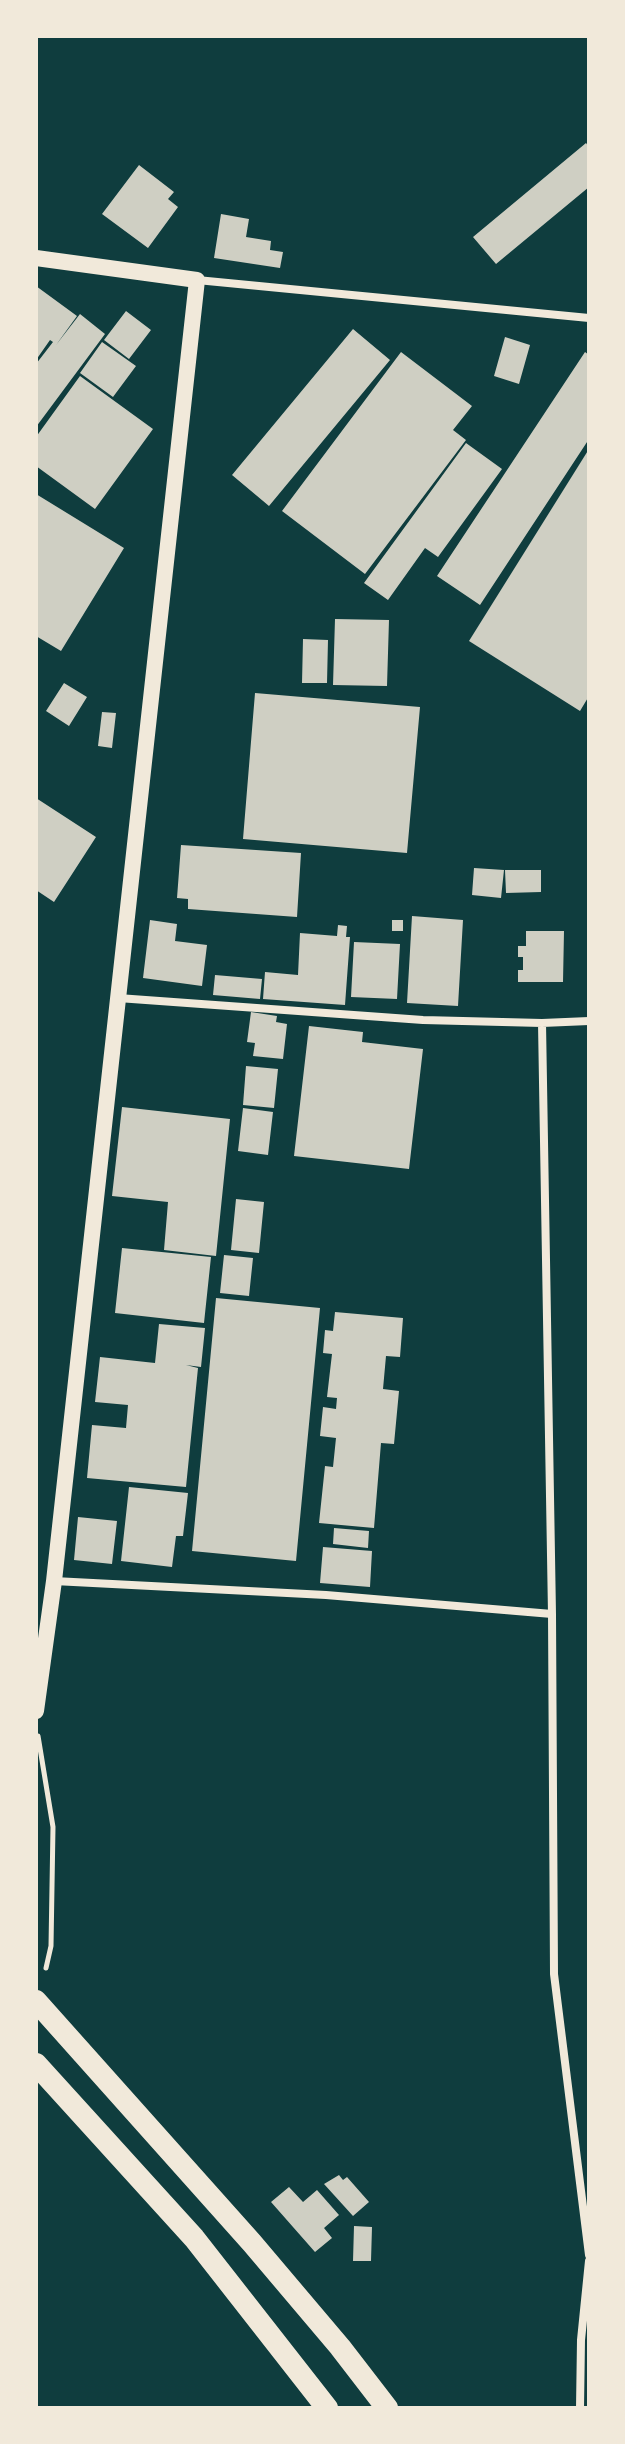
<!DOCTYPE html>
<html>
<head>
<meta charset="utf-8">
<style>
  body { margin:0 }
  #map { position:relative; width:625px; height:2444px; overflow:hidden; background:#0f3d3e; font-family:"Golos Text",sans-serif }
  canvas { display:block }
  .frame { position:absolute; inset:0; border:38px solid #f1e9da; pointer-events:none }
</style>
</head>
<body>
<div id="map">
<canvas width="625" height="2444"></canvas>
<div class="frame"></div>
</div>
<script>
const ctx = document.querySelector('canvas').getContext('2d');
ctx.lineJoin = 'round';
function fillPath(path, color) { ctx.fillStyle = color; ctx.fill(path, 'evenodd'); }
const shape = rows => new Path2D(rows.map(r => 'M' + r).join(''));
function stroke(path, color, width, dash) { ctx.strokeStyle = color; ctx.lineWidth = width; ctx.lineCap = dash ? 'butt' : 'round'; ctx.setLineDash(dash || []); ctx.stroke(path); }
fillPath(shape([
  [586,143,589,147,589,187,496,264,473,237],
  [139,165,174,192,168,199,178,207,148,248,102,214],
  [221,214,249,219,246,237,271,241,270,250,283,252,280,268,214,258],
  [36,286,77,316,56,345,80,314,105,334,36,427,36,364,53,342,50,340,36,360],
  [126,311,151,330,129,359,104,340],
  [353,329,390,360,269,506,232,475],
  [505,337,530,345,519,384,494,376],
  [102,342,136,366,113,397,80,373],
  [401,352,472,406,453,430,466,440,365,574,282,511],
  [585,352,589,355,589,439,480,605,437,576],
  [80,376,153,429,95,509,36,466,36,437],
  [466,443,502,469,438,557,425,548,388,600,364,583],
  [589,449,589,696,580,711,469,641],
  [36,494,124,548,61,651,36,636],
  [335,619,389,620,387,686,333,685],
  [303,639,328,640,327,683,302,683],
  [64,683,87,697,69,726,46,711],
  [255,693,420,707,407,853,243,839],
  [102,712,116,713,112,748,98,746],
  [36,798,96,837,54,902,36,890],
  [181,845,301,853,297,917,188,909,188,899,177,898],
  [474,868,504,870,501,898,472,895],
  [505,870,541,870,541,892,506,893],
  [412,916,463,920,458,1006,407,1003],
  [150,920,177,924,175,941,207,945,202,986,143,978],
  [392,920,403,920,403,931,392,931],
  [338,925,347,926,346,937,350,937,345,1005,263,999,265,972,298,975,300,933,337,936],
  [526,931,564,931,563,982,518,982,518,970,523,970,523,957,518,957,518,946,526,946],
  [354,942,400,944,397,999,351,997],
  [215,975,262,979,260,999,213,995],
  [251,1012,277,1016,276,1022,287,1024,283,1059,253,1056,255,1043,247,1042],
  [309,1026,363,1032,362,1042,423,1049,409,1169,294,1156],
  [246,1066,278,1069,274,1108,243,1105],
  [122,1107,230,1119,216,1256,164,1250,168,1202,112,1196],
  [243,1108,273,1112,268,1155,238,1151],
  [236,1199,264,1202,259,1253,231,1250],
  [122,1248,211,1257,204,1323,115,1313],
  [224,1255,253,1258,249,1296,220,1293],
  [216,1298,320,1308,296,1561,192,1551],
  [335,1312,403,1318,400,1357,386,1356,383,1389,399,1391,394,1444,381,1443,374,1528,319,1523,325,1466,333,1467,336,1438,320,1436,323,1407,336,1409,337,1398,327,1397,332,1354,323,1353,325,1330,333,1331],
  [159,1324,205,1328,201,1367,186,1365,198,1368,186,1487,87,1478,92,1425,126,1428,128,1405,95,1402,100,1357,155,1363],
  [129,1487,188,1493,183,1536,176,1536,172,1567,121,1561],
  [78,1517,117,1521,112,1564,74,1560],
  [334,1528,369,1531,368,1548,333,1544],
  [323,1547,372,1551,370,1587,320,1583],
  [339,2175,343,2180,347,2177,369,2202,353,2216,324,2184],
  [289,2187,303,2202,317,2190,339,2215,324,2228,332,2238,315,2252,271,2202],
  [354,2226,372,2227,371,2261,353,2261]
]), '#cfcfc3');
stroke(shape([
  [38,1736,53,1827,51,1946,46,1968]
]), '#f1e9da', 5);
stroke(shape([
  [197,280,589,318],
  [118,998,423,1020,542,1023,589,1021],
  [542,1023,552,1614,554,1974,589,2255],
  [54,1581,326,1595,552,1614],
  [580,2408,581,2340,589,2261]
]), '#f1e9da', 8);
stroke(shape([
  [36,258,197,280,54,1581,36,1711]
]), '#f1e9da', 16);
stroke(shape([
  [36,2001,252,2243,340,2347,387,2408],
  [36,2064,194,2238,327,2408]
]), '#f1e9da', 22);
</script>
</body>
</html>
